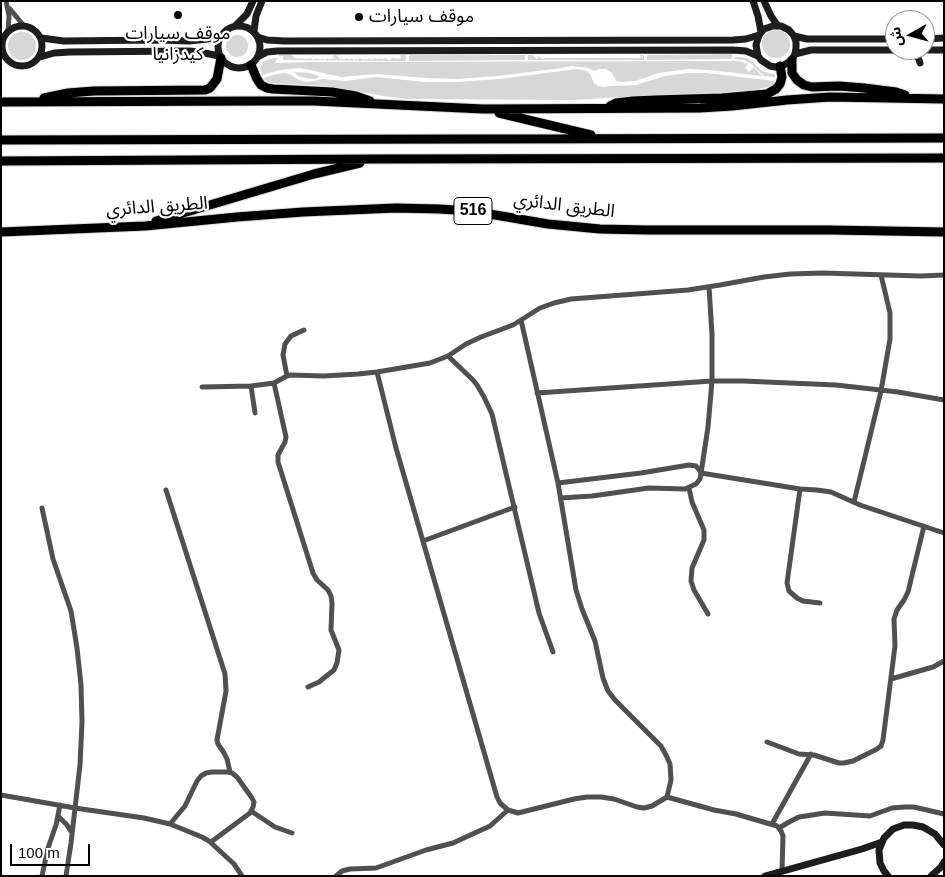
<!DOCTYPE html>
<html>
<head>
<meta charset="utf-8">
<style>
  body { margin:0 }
  #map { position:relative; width:945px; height:877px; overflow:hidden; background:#fff; font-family:Arial,"Noto Sans Arabic",sans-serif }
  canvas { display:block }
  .frame { position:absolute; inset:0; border:2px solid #000; pointer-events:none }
  .north { position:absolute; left:885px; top:10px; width:50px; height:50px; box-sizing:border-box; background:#fff; border:1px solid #999; border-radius:50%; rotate:263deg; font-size:14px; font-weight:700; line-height:20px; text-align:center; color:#000 }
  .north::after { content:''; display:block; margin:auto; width:18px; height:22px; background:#000; clip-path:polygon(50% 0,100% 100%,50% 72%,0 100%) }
  .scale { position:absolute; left:10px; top:844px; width:80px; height:22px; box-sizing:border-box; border:2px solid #000; border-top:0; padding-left:6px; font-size:15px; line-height:18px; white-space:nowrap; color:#000; -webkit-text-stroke:4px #fff; paint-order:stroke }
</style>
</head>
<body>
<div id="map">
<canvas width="945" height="877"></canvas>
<div class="frame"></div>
<div class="north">ش</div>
<div class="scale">100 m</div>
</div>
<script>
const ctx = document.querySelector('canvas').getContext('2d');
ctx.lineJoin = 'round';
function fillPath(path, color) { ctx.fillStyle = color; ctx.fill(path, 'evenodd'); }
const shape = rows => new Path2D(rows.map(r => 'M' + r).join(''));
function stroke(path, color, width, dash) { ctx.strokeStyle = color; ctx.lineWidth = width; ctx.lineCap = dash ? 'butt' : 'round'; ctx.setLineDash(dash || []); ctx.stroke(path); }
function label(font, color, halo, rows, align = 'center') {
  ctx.font = font + ' Arial,"Noto Sans Arabic",sans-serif'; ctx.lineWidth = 4.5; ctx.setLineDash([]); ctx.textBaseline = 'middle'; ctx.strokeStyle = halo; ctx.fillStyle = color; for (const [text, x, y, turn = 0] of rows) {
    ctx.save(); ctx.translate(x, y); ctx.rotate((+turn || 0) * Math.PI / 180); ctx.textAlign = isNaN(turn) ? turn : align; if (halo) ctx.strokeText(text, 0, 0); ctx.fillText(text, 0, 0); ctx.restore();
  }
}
fillPath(shape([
  '762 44a14 14 0 1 1 28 0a14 14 0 1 1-28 0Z',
  '8 46a14 14 0 1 1 28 0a14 14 0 1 1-28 0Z',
  '226 46a11 11 0 1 1 22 0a11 11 0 1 1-22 0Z',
  [732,54,732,59,647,60,647,55],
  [279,55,291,55,296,59,297,58,299,59,300,58,305,59,306,58,307,59,311,58,313,60,317,58,319,60,320,58,321,60,323,58,324,60,328,58,330,60,331,58,333,59,334,58,332,56,336,55,341,60,342,58,344,60,345,58,347,59,348,58,350,60,351,58,355,60,356,58,358,60,359,58,364,60,365,58,366,60,370,58,372,60,373,58,378,59,379,58,381,59,382,58,383,59,385,58,389,60,393,58,397,59,398,58,400,59,401,58,400,55,406,55,406,59,405,61,283,60,283,56,279,56],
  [409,55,525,55,525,60,409,61],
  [528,55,532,55,537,59,539,56,542,59,544,58,641,58,640,55,644,55,644,60,528,60],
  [735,57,742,57,749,59,762,71,768,73,775,74,775,77,764,76,750,63,744,60,735,59],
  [277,58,277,60,276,60,276,63,308,62,738,61,748,64,745,68,749,72,754,67,762,76,709,70,688,69,659,73,635,81,624,82,616,81,612,73,606,69,600,69,594,71,588,68,572,66,554,69,497,76,458,79,427,78,377,74,341,77,300,68,279,70,262,75,260,68,263,62,269,59],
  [577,69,587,71,590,74,594,83,598,86,603,87,611,86,636,85,665,76,688,73,706,73,775,81,773,85,769,87,733,93,653,95,574,100,407,99,390,97,328,86,271,83,267,82,263,78,277,74,285,73,289,74,299,80,306,82,313,81,323,79,345,81,376,77,424,82,457,82,500,79],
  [294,72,310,73,320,77,315,79,306,78,298,76]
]), '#d7d7d7');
const highway = shape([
  [792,60,792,73,797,80,804,85,812,87,839,86,864,88,896,92,905,95],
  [251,65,257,79,261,85,267,88,273,89,332,92,356,96,370,101],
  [44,98,68,93,94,91,205,90,210,88,217,79,221,58],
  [1,102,263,101,314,101,483,109,700,108,732,106,787,100,830,97,944,99],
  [610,106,616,103,633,101,655,100,722,98,767,94,776,89,780,84,782,77,780,66],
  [499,113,591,135],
  [1,140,944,138],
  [1,161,377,159,944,158],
  [156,221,314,174,360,163],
  [1,232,145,226,237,217,303,212,396,208,439,209,472,211,548,224,600,229,648,230,830,230,944,232]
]);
stroke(highway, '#dbdbdb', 11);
stroke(shape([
  [6,1,9,16,8,32],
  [10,9,24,26],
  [709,287,712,334,712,381,708,427,701,473,800,489,817,490,831,492,860,505,944,533],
  [448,356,473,380,477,385,484,397,492,414,539,613,553,652],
  [377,372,396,448,497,797,500,803,508,810,518,813,574,799,587,797,601,797,614,799,637,807,644,808,652,806,667,797,671,780,670,764,666,755,661,746,615,700,608,691,603,678,595,641,582,609,576,590,558,483,521,320],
  [287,376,283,355,285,344,291,336,304,330],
  [274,383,286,437,285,442,278,455,278,462,313,573,317,580,328,590,331,596,332,603,331,630,339,650,337,663,334,670,319,682,308,687],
  [251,386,255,413],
  [202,387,251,386,274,383,287,376,291,375,324,376,358,374,377,372,430,363,448,356,466,344,481,337,513,325,540,308,554,303,571,299,688,290,720,285,764,277,790,274,822,273,921,276,944,275],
  [537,393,712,381,743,381,836,385,898,392,944,400],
  [558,483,641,473,689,465,696,466,700,471,701,473,700,479,696,484,685,489,649,488,592,496,561,498],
  [689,488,692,502,704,530,704,540,692,568,691,581,694,590,708,614],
  [800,489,787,583,789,591,797,598,803,601,820,603],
  [166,490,225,674,226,691,217,740,218,744,224,753,227,759,230,772],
  [854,502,881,391,890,339,890,313,881,275],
  [42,508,53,559,71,611,77,648,81,685,82,722,80,765,71,843,66,876],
  [423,541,515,507],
  [891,679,933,667,944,661],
  [767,742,799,754,814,755,839,763,844,763,853,761,877,749,881,746,883,740,895,646,894,619,897,610,904,600,908,592,924,526],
  [1,795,75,808,144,818,170,824,202,837,209,841,234,864,242,876],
  [667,797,714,810,736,814,777,826,781,831,783,836,782,871],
  [251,811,275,827,292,833],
  [58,816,67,825,72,833],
  [170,824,185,806,197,781,201,776,206,773,212,772,228,772,232,773,237,777,252,798,254,802,253,807,250,813,211,842],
  [772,824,811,754],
  [779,828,789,822,799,817,825,813,870,816,892,808,905,807,914,807,944,814],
  [42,876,48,848,56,825,60,805],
  [336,876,342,871,350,869,376,868,426,850,453,843,490,826,508,810]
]), '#505050', 5);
stroke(shape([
  [753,1,758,16,761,32],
  [764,1,771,16,778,26],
  '218 47a21 21 0 1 1 42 0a21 21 0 1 1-42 0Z',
  [235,26,247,14,253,1],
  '2 46a20 20 0 1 1 40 0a20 20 0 1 1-40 0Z',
  [254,31,256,16,262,1],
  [794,36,796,42,796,48,795,54,792,60,784,65,775,67,770,66,761,60,758,56,756,45,759,35,764,29,773,26,781,26,789,30,794,36,807,39,895,39],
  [258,37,267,40,284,41,733,40,746,39,759,35],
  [41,38,64,41,156,40,189,41,208,39,221,35],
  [925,39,944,38],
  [916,51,920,63],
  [795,54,811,50,944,50],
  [259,56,267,52,277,51,733,50,746,51,758,56],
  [40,57,54,53,70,52,189,51,200,52,219,56],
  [765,876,862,849,882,842],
  [888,876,884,871,880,863,879,850,884,838,893,829,904,825,913,825,923,827,935,834,944,845],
  [931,876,941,867,944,862]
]), '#1d1d1d', 7);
stroke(highway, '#000', 9);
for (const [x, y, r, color] of [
  [178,15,5,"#000"],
  [359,17,5,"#000"]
]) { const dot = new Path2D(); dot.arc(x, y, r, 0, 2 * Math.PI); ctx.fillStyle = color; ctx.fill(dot); stroke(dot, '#fff', 2); }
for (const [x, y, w] of [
  [473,211,38]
]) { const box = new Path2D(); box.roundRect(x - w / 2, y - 13.5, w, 27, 4); ctx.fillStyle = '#fff'; ctx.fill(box); stroke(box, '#000', 1); }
label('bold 16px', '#000', null, [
  ["516",473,211]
]);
label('18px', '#000', '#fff', [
  ["موقف سيارات",369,17],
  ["موقف سيارات",178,34,"center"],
  ["كيدزانيا",178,55,"center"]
], 'left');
label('18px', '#000', '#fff', [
  ["الطريق الدائري",564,206,7],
  ["الطريق الدائري",157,207,-4]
]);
</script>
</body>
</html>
